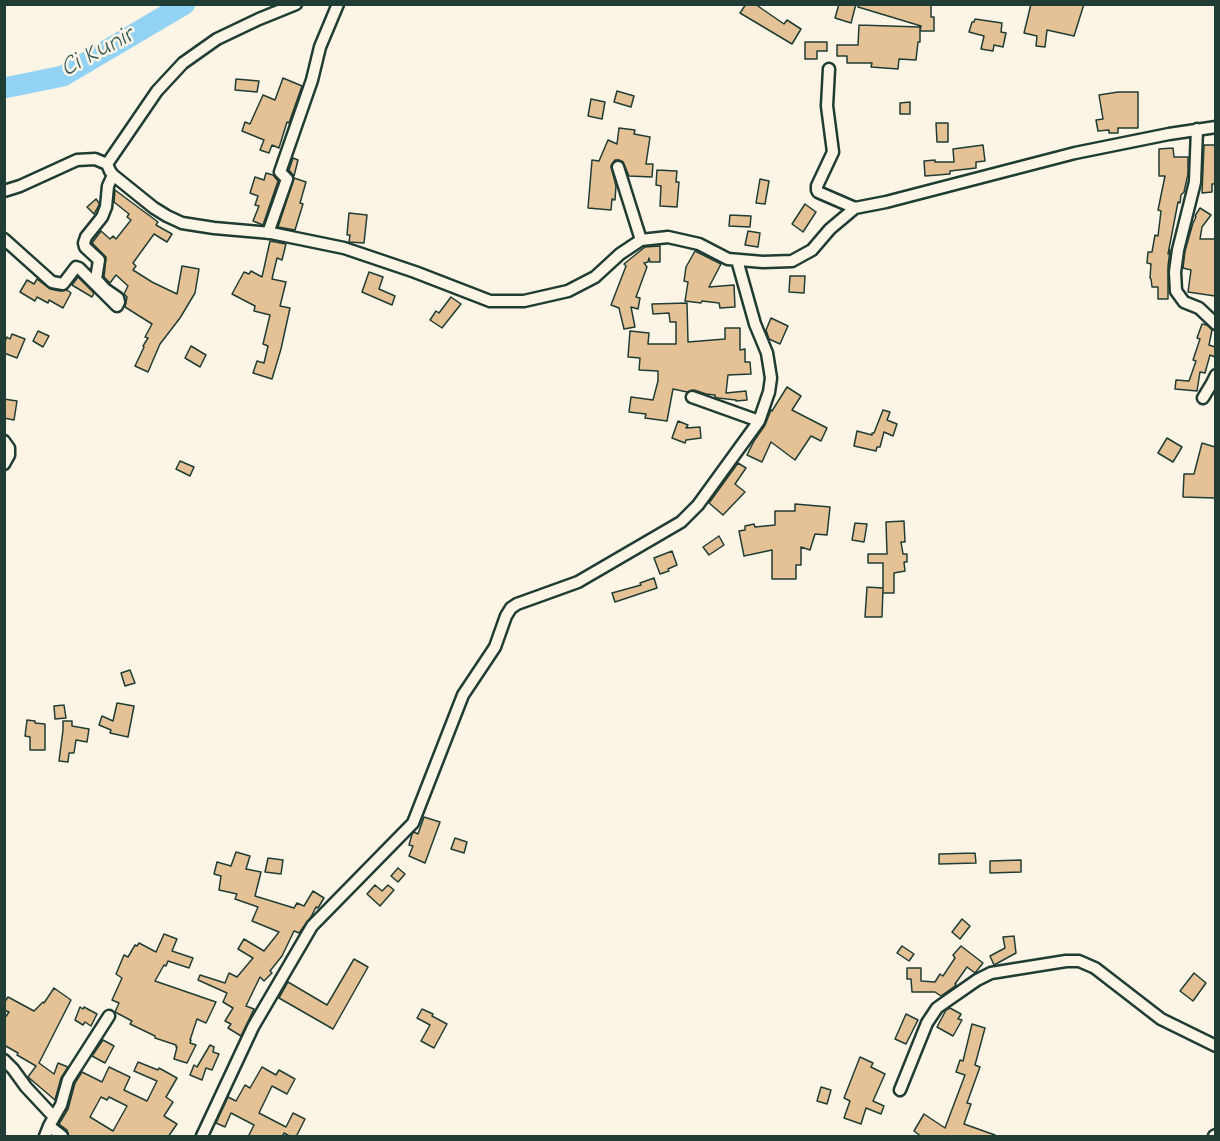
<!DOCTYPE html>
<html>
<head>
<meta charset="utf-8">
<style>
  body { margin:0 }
  #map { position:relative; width:1220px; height:1141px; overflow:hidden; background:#fcf5e5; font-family:"Indie Flower",sans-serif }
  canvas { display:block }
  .frame { position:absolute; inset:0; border:6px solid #1f3d34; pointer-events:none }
</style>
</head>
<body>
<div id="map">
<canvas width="1220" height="1141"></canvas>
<div class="frame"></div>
</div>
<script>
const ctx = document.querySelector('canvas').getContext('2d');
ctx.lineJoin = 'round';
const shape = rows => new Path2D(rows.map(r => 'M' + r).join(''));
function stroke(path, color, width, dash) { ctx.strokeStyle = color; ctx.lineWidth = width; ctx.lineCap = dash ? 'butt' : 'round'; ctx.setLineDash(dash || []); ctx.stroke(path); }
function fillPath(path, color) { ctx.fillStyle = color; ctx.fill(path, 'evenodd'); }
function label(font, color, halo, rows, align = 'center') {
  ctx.font = font + ' "Indie Flower",sans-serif'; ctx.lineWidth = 5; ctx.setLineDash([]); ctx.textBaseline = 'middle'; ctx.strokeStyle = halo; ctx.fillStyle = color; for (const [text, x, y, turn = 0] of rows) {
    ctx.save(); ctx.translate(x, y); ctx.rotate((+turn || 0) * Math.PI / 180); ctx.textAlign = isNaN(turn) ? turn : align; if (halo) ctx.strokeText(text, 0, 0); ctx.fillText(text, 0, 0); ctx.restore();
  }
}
stroke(shape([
  [4,88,63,76,185,4]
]), '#92d2f4', 21);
const building = shape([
  [746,4,755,4,784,24,787,20,801,29,792,44,740,13,746,4],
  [839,4,856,4,851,23,835,18,839,4],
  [858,4,931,4,931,17,934,17,934,31,920,31,921,26,858,7,858,4],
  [1031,4,1084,4,1074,36,1047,30,1045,47,1036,46,1037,36,1024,33,1031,4],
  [975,19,1002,23,1001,32,1006,33,1003,47,994,45,993,51,981,49,984,36,969,32,972,22,974,22,975,19],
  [859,25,920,27,920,42,918,42,916,60,899,59,898,69,871,67,872,63,847,63,847,56,837,56,837,45,858,45,859,25],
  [805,42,827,42,827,51,817,51,817,59,805,59,805,42],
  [283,78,302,86,289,123,287,122,279,148,272,145,269,153,260,150,264,140,242,131,245,122,250,124,263,95,275,100,283,78],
  [236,79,259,81,257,92,235,90,236,79],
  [617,91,634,96,631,107,614,102,617,91],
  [1118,92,1138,92,1138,128,1118,128,1118,133,1109,133,1109,130,1098,131,1096,120,1103,119,1099,95,1118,92],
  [591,99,605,102,602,119,588,116,591,99],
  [910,102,910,114,900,114,900,103,910,102],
  [936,123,948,123,948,142,937,142,936,123],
  [619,128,635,130,634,134,650,137,646,164,653,164,652,177,629,176,623,162,619,160,615,160,611,166,616,186,615,200,612,199,611,210,588,208,592,160,599,161,608,140,617,144,619,128],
  [983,145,985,161,976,162,976,168,950,171,950,174,925,176,924,161,935,160,935,162,954,162,953,149,983,145],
  [1204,145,1215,145,1215,184,1212,184,1212,192,1202,193,1204,145],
  [1173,148,1174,157,1188,157,1188,174,1184,192,1181,195,1180,203,1178,202,1168,254,1170,250,1168,266,1168,299,1158,299,1158,287,1152,287,1151,279,1150,278,1151,264,1147,263,1148,252,1152,252,1155,235,1158,236,1161,211,1158,210,1165,176,1159,176,1159,149,1173,148],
  [293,158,298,160,294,176,289,170,293,158],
  [657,170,677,171,676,182,679,182,677,207,660,206,661,186,656,185,657,170],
  [266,173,273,175,278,181,263,225,253,221,259,206,255,205,258,196,250,193,255,177,264,180,266,173],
  [294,178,306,182,300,203,303,204,295,230,278,227,294,178],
  [760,179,769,181,765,204,756,203,760,179],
  [115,190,158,222,156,225,172,234,167,242,154,234,133,263,136,266,133,270,152,282,177,294,182,266,199,269,195,293,180,318,160,344,148,372,135,366,144,347,143,346,148,338,145,337,152,324,125,307,127,297,124,294,128,286,116,275,110,283,104,277,106,257,92,243,101,231,110,239,113,236,116,239,131,220,127,217,129,214,114,202,115,190],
  [96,199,99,203,99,205,94,214,87,207,96,199],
  [805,204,816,212,803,232,792,224,805,204],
  [1200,208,1211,215,1202,227,1200,239,1215,239,1215,296,1188,292,1191,270,1183,268,1185,251,1193,223,1196,217,1195,216,1200,208],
  [349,213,367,215,364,243,349,242,350,235,347,235,349,213],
  [730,215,751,216,750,227,729,226,730,215],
  [748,231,760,233,758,247,745,245,748,231],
  [270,241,286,244,282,260,277,258,272,279,286,282,280,306,290,308,281,349,272,379,253,373,257,361,264,363,268,346,263,344,270,315,254,311,255,306,232,294,244,272,249,274,251,271,262,277,270,241],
  [660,246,660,262,650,262,649,258,648,262,644,263,647,267,636,297,640,298,638,309,631,307,635,327,624,329,619,308,611,305,626,266,624,264,645,247,660,246],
  [695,251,721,264,709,287,734,285,735,307,720,308,719,303,702,301,701,303,685,301,688,282,684,281,686,267,695,251],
  [369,272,383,277,379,289,395,296,392,305,362,292,369,272],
  [790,276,805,276,804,293,789,292,790,276],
  [78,277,94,293,92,297,72,285,78,277],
  [37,279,50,289,60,291,67,290,71,293,63,308,49,300,48,303,37,297,35,301,20,292,27,280,34,284,37,279],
  [451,297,461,304,442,328,430,320,436,311,439,313,451,297],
  [687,303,688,342,725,339,725,328,740,328,740,350,745,349,745,362,750,362,751,374,728,375,726,393,746,391,747,400,736,401,736,400,718,398,715,397,715,395,706,394,694,390,687,392,673,389,667,421,645,418,646,414,629,412,631,397,653,400,658,381,658,371,639,370,640,358,628,357,630,331,649,333,648,344,676,344,676,322,670,322,669,313,653,314,652,304,687,303],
  [771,318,788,326,780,344,769,339,766,330,771,318],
  [1202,324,1207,325,1212,330,1209,345,1215,347,1215,357,1210,355,1205,373,1200,372,1197,391,1175,389,1176,380,1189,381,1196,361,1193,360,1200,339,1197,338,1202,324],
  [38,331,49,336,43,347,33,341,38,331],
  [12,334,25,339,17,358,4,353,4,344,7,337,10,339,12,334],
  [191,346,206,355,200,367,185,358,191,346],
  [787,387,801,396,792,410,827,428,821,441,811,436,795,460,771,442,762,462,747,455,754,441,765,425,771,410,772,411,787,387],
  [4,399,17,401,14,420,4,418,4,399],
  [883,410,890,412,887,420,897,424,893,436,884,432,880,447,877,447,876,451,854,446,857,431,872,435,872,433,874,433,883,410],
  [678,421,688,425,686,428,700,427,701,438,686,440,685,443,672,438,678,421],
  [1167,438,1182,447,1173,462,1158,453,1167,438],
  [1202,443,1215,447,1215,498,1183,497,1184,474,1194,474,1202,443],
  [180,461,194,467,190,476,176,469,180,461],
  [738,463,746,468,735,484,745,492,723,515,709,503,738,463],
  [795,504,830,507,827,535,815,534,810,550,801,547,801,565,796,565,796,579,772,579,772,550,744,556,739,531,745,530,745,526,754,524,755,527,775,525,775,511,795,511,795,504],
  [904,521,905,542,901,542,903,554,907,554,907,562,904,562,905,571,894,573,894,593,883,593,883,563,868,563,868,554,887,554,886,522,904,521],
  [855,523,867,524,864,542,852,540,855,523],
  [719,536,724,545,709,555,703,547,719,536],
  [672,551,677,565,668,569,669,571,660,574,654,558,672,551],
  [654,578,657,588,615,602,612,593,641,585,640,583,654,578],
  [867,587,883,588,882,617,865,617,867,587],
  [130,670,135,683,125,686,121,673,130,670],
  [117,703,134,706,128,737,110,733,111,730,99,725,102,716,113,721,117,703],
  [64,705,66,718,55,719,54,706,64,705],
  [27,720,35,721,35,723,45,724,45,750,30,750,30,737,25,736,27,720],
  [63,721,72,721,72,726,89,729,87,742,76,740,74,753,69,753,68,762,59,761,63,730,63,721],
  [424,817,440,822,425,863,409,856,413,846,409,845,412,834,414,832,418,834,424,817],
  [455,838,467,842,464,853,451,849,455,838],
  [236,852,250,856,246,869,261,872,255,896,294,908,297,903,304,906,313,891,324,898,318,908,316,907,311,917,299,933,294,931,282,956,270,971,272,973,264,981,260,977,246,1006,254,1009,241,1036,228,1028,231,1024,225,1021,233,1008,223,1002,227,993,198,980,200,975,225,983,229,973,237,977,253,958,238,949,244,939,264,951,279,932,252,921,258,907,235,899,237,894,219,890,221,876,214,874,217,862,231,866,236,852],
  [975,853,976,863,939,864,939,854,975,853],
  [268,858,283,860,281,874,265,872,268,858],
  [1021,860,1021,872,990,873,990,861,1021,860],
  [398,868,405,874,398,882,391,876,398,868],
  [375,885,382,891,388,885,394,890,380,906,367,894,375,885],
  [962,919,970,926,960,939,952,932,962,919],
  [164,934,177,939,172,951,193,958,189,968,168,961,166,966,164,965,155,981,216,1002,206,1023,197,1019,190,1040,191,1040,190,1043,196,1045,187,1063,174,1059,177,1047,176,1047,176,1045,155,1038,155,1036,130,1024,132,1021,115,1012,119,1003,112,1000,122,978,116,974,124,955,128,957,135,945,137,946,139,943,156,952,164,934],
  [1014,936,1016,953,994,965,990,956,1005,948,1003,937,1014,936],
  [902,946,914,954,909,961,897,953,902,946],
  [961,946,983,963,975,973,967,967,955,984,956,984,955,986,941,996,935,992,912,992,911,979,907,979,907,968,921,968,921,981,935,982,940,974,943,976,955,958,953,955,961,946],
  [354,959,368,967,333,1029,279,998,288,982,327,1005,354,959],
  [1194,973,1206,983,1193,1001,1180,991,1194,973],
  [54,988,71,1000,39,1063,54,1074,58,1063,68,1067,61,1078,55,1100,28,1077,36,1066,17,1055,18,1053,4,1045,4,1019,9,1012,4,1010,4,1003,8,997,34,1011,43,1002,44,1003,54,988],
  [80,1007,83,1009,84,1007,97,1014,91,1026,85,1022,83,1025,75,1020,80,1007],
  [950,1008,961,1014,958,1019,962,1020,953,1036,937,1027,946,1010,950,1008],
  [422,1009,433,1014,432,1016,447,1024,434,1048,421,1041,430,1025,417,1018,422,1009],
  [906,1014,918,1020,906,1044,895,1039,906,1014],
  [972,1024,985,1028,975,1065,980,1067,967,1103,971,1104,964,1124,995,1135,995,1137,922,1137,914,1131,924,1114,945,1128,965,1075,956,1072,960,1060,963,1061,972,1024],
  [103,1040,114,1046,105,1063,92,1056,103,1040],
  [210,1045,214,1047,213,1052,219,1054,212,1070,206,1068,202,1080,190,1075,194,1065,197,1067,210,1045],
  [860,1057,873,1063,871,1067,885,1074,873,1101,884,1106,881,1114,866,1108,861,1124,844,1118,850,1101,844,1098,860,1057],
  [138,1062,158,1070,159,1068,177,1078,166,1097,173,1102,164,1116,177,1124,168,1137,69,1137,67,1130,59,1124,68,1109,75,1083,82,1072,102,1082,109,1067,130,1077,124,1090,147,1101,157,1081,134,1071,138,1062],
  [101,1097,107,1100,109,1097,127,1106,113,1131,90,1117,101,1097],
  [262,1067,276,1075,279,1070,295,1079,287,1094,272,1086,259,1113,286,1127,293,1113,305,1119,296,1137,291,1137,284,1133,282,1137,248,1137,254,1125,231,1113,225,1127,216,1123,228,1097,236,1101,245,1085,250,1088,262,1067],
  [821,1087,831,1090,827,1104,817,1101,821,1087]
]);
fillPath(building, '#e5c196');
stroke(building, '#1f3d34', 1.5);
const street = shape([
  [829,69,827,106,833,152,817,186,817,190,818,192,855,208],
  [1197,129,1195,182,1178,250,1175,272,1176,291,1184,302,1199,308,1216,324],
  [107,164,157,91,183,63,217,39,259,19,296,4],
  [618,167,641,240],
  [4,191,20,186,77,160,95,159,107,164,110,171,113,175,154,208,167,216,182,223,214,228,271,233,344,248,415,272,490,301,524,301,568,291,595,277,620,254,641,240,668,237,699,244,728,259,763,262,792,261,812,250,830,229,855,208,886,202,1075,153,1169,134,1216,127],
  [268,233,287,179,280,172,312,80,320,47,338,4],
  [4,239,52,282,63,284,76,267,79,268,117,306,119,302,118,298,105,289,96,279,99,260,85,247,84,243,86,237,102,217,106,207,108,186,113,175],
  [692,397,759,421,769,392,771,378,767,353,755,324,737,260],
  [1203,398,1212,383,1216,375],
  [4,441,9,448,9,455,4,464],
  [4,1060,13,1069,26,1087,54,1117],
  [900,1090,927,1023,937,1008,944,1003,977,980,991,973,1066,961,1079,961,1095,968,1161,1019,1216,1046],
  [49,1126,61,1105,68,1080,109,1016],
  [45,1136,49,1126,62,1136],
  [202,1136,253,1027,312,926,413,823,463,695,495,647,506,616,511,608,517,604,578,582,681,522,698,505,759,421],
  [1214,1136,1216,1135]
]);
stroke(street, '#1f3d34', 15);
stroke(street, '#fcf5e5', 10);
label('italic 26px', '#365b5a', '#fcf5e5', [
  ["Ci Kunir",98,54,-28]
]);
</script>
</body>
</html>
